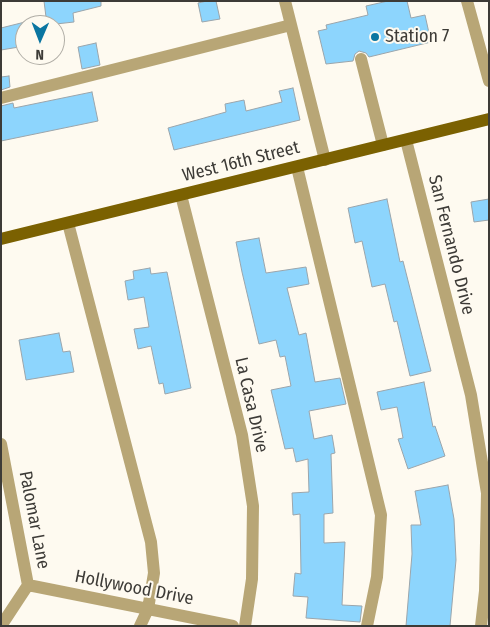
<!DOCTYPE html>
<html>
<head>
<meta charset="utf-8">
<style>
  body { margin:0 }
  #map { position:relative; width:490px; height:627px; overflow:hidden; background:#fefaf0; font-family:"Fira Sans Condensed",sans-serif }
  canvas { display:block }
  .frame { position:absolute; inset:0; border:2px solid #3d3b37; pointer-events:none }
  .north { position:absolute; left:15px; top:15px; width:50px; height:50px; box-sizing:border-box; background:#fefaf0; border:1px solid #b1aea6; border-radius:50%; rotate:181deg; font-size:14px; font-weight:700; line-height:20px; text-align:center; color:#3d3b37 }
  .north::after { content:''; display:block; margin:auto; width:18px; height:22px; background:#0b76a1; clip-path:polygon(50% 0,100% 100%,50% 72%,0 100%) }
</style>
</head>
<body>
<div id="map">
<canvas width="490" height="627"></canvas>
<div class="frame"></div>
<div class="north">N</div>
</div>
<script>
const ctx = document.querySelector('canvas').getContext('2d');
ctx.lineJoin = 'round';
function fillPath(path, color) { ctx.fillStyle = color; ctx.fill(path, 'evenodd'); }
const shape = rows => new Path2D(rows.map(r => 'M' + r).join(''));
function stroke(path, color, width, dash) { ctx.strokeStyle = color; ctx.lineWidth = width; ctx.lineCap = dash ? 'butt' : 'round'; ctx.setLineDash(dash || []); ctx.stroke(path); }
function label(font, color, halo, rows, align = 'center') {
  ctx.font = font + ' "Fira Sans Condensed",sans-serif'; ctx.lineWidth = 4; ctx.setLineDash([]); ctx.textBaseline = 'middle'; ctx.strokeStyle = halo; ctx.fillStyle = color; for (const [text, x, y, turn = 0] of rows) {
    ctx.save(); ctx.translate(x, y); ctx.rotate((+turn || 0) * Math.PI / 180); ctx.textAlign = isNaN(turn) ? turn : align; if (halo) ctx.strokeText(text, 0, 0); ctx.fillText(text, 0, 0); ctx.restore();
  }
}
const building = shape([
  [44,1,101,1,101,6,73,13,74,22,47,25,44,1],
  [207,1,216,1,220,19,202,22,198,3,207,1],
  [388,1,407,1,411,18,425,15,431,42,369,57,366,53,359,51,355,54,353,61,326,64,318,31,327,29,326,25,368,15,366,6,388,1],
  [25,22,25,46,1,50,1,28,25,22],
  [96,43,100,65,82,69,78,47,96,43],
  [9,76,10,87,1,90,1,77,9,76],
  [293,88,300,120,174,150,168,128,226,112,225,104,244,100,246,111,282,102,279,91,293,88],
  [92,92,98,121,1,141,1,106,13,103,14,108,92,92],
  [387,199,400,262,403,261,431,371,410,376,397,321,394,322,385,284,372,287,362,241,355,243,348,208,387,199],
  [489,199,489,220,474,222,471,202,489,199],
  [259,238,266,273,306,267,309,284,287,288,299,335,306,333,315,382,340,378,346,404,309,411,314,439,332,435,335,453,331,454,333,513,324,514,324,543,345,542,342,605,362,606,360,622,306,618,308,597,293,596,295,573,301,574,300,514,293,515,292,493,309,492,308,459,296,462,293,448,285,449,271,390,291,386,285,356,280,357,276,340,259,344,242,272,236,242,259,238],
  [150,268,151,274,167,272,191,388,165,394,163,383,159,384,151,346,138,349,134,329,149,327,144,297,128,300,125,281,134,279,133,271,150,268],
  [59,333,63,352,70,351,74,372,26,380,19,340,59,333],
  [424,382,433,427,435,426,445,456,408,469,398,439,403,438,397,407,381,410,377,392,424,382],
  [448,485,454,519,456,560,450,626,406,626,412,554,411,525,421,525,415,491,448,485]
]);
fillPath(building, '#8dd5fd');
stroke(building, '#9ba5ab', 1);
stroke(shape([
  [285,1,325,160],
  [467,1,489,81],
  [361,59,383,145],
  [1,98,291,25],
  [406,140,471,395,487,493,485,591,481,626],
  [297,167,381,515,377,577,367,626],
  [181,195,242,435,253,506,252,579,245,626],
  [68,223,151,542,154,573,148,609,140,626],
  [1,444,28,585,1,626],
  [28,585,233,626]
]), '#b8a676', 12);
stroke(shape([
  [1,239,489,119]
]), '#7b6101', 12);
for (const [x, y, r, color] of [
  [375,37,5,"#0b76a1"]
]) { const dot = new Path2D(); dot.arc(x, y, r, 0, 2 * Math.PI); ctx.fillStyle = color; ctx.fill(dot); stroke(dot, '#fefaf0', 2); }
label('18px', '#3d3b37', '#fefaf0', [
  ["Station 7",385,37]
], 'left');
label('18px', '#3d3b37', '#fefaf0', [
  ["West 16th Street",241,162,-14],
  ["San Fernando Drive",451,245,76],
  ["La Casa Drive",251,405,77],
  ["Palomar Lane",34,520,79],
  ["Hollywood Drive",134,588,11]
]);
</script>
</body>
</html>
